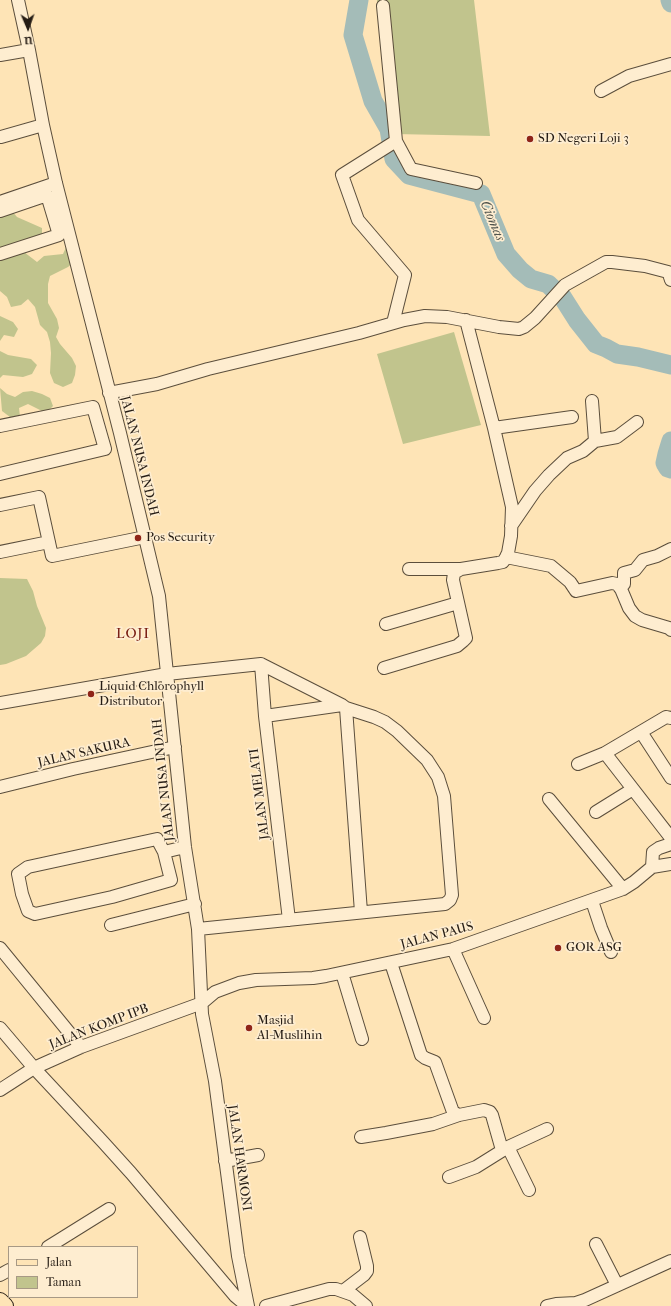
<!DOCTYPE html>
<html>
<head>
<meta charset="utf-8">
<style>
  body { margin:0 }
  #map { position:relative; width:671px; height:1306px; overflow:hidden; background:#fee4b6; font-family:"IM FELL French Canon",serif }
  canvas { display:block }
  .legend { position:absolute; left:8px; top:1246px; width:130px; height:52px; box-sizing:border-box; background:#feedd0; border:1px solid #a79985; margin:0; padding:5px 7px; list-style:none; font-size:12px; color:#251c14 }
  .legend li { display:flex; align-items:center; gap:8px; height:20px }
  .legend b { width:20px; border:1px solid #a79985 }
  .north { position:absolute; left:8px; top:8px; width:40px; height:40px; -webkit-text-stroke:3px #feedd0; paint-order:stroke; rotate:178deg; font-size:11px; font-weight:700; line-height:16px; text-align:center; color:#251c14 }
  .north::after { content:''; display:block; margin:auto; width:14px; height:18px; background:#251c14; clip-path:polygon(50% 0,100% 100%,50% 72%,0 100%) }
</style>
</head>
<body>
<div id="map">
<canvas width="671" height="1306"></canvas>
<ul class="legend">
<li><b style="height:5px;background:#fee4b6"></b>Jalan</li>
<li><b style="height:11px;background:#c1c48d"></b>Taman</li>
</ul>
<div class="north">U</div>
</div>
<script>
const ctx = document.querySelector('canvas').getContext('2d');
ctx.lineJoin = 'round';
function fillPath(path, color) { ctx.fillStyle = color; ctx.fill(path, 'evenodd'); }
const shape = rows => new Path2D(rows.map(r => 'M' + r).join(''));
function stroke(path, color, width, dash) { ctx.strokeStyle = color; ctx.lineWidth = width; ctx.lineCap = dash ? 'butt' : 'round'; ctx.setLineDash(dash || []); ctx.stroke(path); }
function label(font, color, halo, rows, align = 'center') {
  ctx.font = font + ' "IM FELL French Canon",serif'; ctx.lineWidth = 3.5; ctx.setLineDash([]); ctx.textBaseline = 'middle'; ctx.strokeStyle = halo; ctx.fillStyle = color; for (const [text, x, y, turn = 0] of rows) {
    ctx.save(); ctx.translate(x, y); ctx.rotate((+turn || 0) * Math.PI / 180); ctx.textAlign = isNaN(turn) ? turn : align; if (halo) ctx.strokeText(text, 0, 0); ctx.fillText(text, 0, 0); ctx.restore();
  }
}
fillPath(shape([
  [377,0,474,0,490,136,395,134],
  [11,210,17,217,42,228,42,237,24,252,37,262,44,256,63,254,67,245,73,238,79,244,79,253,75,261,68,267,50,276,48,284,48,303,57,319,59,328,56,337,60,344,72,358,76,366,75,375,72,383,63,387,54,383,50,373,51,353,50,342,47,332,40,325,35,307,28,299,21,305,11,307,7,297,0,291,0,214],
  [0,316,13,322,18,329,14,337,4,335,0,341],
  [454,332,481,425,403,444,377,354],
  [0,350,0,351,8,355,31,359,37,365,32,374,23,377,3,375,0,378],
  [0,388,7,394,15,397,23,392,32,391,42,394,50,398,53,406,46,413,28,404,19,408,20,417,10,417,2,411],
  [0,578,27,579,33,591,37,606,46,628,45,636,41,643,26,656,6,664,0,665]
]), '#c1c48d');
stroke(shape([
  [359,0,353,35,373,101,389,129,394,159,409,175,481,194,506,254,520,270,531,279,548,284,563,298,577,320,596,344,606,348,617,354,638,357,671,365],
  [670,0,671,3],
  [671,441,667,454,665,463,668,468,671,469]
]), '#a4bcb8', 19);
const minor = shape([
  [18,0,29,50,43,125,56,183,120,433,159,596,185,847,198,929,202,1014,215,1081,238,1256,248,1306],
  [383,6,396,141,342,175,358,220,405,275,393,323],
  [0,55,29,50],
  [601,91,629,76,671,64],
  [1,137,43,125],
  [396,141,411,169,476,183],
  [0,202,56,183],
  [0,211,47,195,59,235,0,254],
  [109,393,157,384,208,369,359,333,404,320,425,316,447,317,499,327,519,329,524,327,535,318,565,285,606,262,612,262,645,266,668,272,669,274,671,280],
  [592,401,595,441],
  [0,426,93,407,105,449,0,474],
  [494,428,572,417],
  [0,505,39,497,52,556,145,537],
  [511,526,535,491,549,475,567,458,583,451,595,441,617,437,637,422],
  [0,552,49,542],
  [506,557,551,566,570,582,576,591,612,583,617,584,621,589,629,608,635,616,642,620,669,628,671,630],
  [409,569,461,569],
  [620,588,624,584,624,573,635,570,643,560,657,556,671,549],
  [386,624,458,603],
  [261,664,265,716,289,920],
  [384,668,457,646,463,641,466,638,453,580,454,573,461,569,498,563,503,562,506,557,508,553,511,536,512,507,494,428,466,320],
  [0,703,167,674,261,664],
  [346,708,361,912],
  [265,716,342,705],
  [641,732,671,778],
  [605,753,671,838],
  [578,764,605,753,666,717,671,718],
  [0,787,73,769,175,747],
  [549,799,623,889],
  [596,812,633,789],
  [164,852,171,880,112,897,35,914,28,911,22,894,18,874,28,867,157,839,164,852,185,847],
  [652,867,653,852,659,848,671,844],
  [592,901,601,928,611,952],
  [111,925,195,904],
  [198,929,445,904,450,900,452,895,444,796,438,777,427,760,397,731,385,722,374,717,346,708,342,705,261,664],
  [0,948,81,1047],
  [453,949,484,1018],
  [391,963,421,1055,425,1058,435,1062,453,1112,459,1115],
  [342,973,362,1039],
  [0,1028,34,1068,103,1142,131,1173,235,1296,247,1306],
  [0,1090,34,1068,81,1047,202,1003,215,992,239,983,256,980,313,978,326,976,453,949,623,889,634,882,652,867,671,864],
  [361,1137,386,1133,433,1124,459,1115,484,1110,490,1112,492,1115,502,1150],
  [508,1147,529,1190],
  [225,1161,258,1155],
  [449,1177,476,1167,508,1147,547,1129],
  [596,1244,617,1285],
  [48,1247,109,1209],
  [0,1275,9,1270],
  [343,1291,364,1275,367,1271,367,1266,360,1237],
  [266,1306,329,1289,336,1289,353,1295,366,1306],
  [547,1306,556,1304,576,1303,585,1300,671,1261]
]);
const major = shape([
  [0,1301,5,1306]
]);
stroke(minor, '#5b4e3c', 14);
stroke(major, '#251c14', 18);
stroke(minor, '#feedd0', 12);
stroke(major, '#fee4b6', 16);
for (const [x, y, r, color] of [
  [530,139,4,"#8f2418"],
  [138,538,4,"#8f2418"],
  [91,694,4,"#8f2418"],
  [558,948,4,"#8f2418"],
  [249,1028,4,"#8f2418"]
]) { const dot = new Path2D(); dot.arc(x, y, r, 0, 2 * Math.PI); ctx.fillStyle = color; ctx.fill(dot); stroke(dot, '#feedd0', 1.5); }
label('13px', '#251c14', '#feedd0', [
  ["SD Negeri Loji 3",538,139],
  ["Pos Security",146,538],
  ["Liquid Chlorophyll",99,687],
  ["Distributor",99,702],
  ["GOR ASG",566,948],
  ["Masjid",257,1021],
  ["Al-Muslihin",257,1036]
], 'left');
label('13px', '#251c14', '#feedd0', [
  ["JALAN NUSA INDAH",139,456,76],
  ["JALAN SAKURA",84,753,-13],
  ["JALAN NUSA INDAH",164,780,-96],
  ["JALAN MELATI",260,794,-97],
  ["JALAN PAUS",437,936,-15],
  ["JALAN KOMP IPB",99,1027,-21],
  ["JALAN HARMONI",239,1158,82]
]);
label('italic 14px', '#51544d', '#feedd0', [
  ["Ciomas",492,221,67]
]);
ctx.letterSpacing = '1px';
label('14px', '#7a1f14', '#feedd0', [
  ["LOJI",133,635]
]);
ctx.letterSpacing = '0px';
</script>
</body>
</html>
